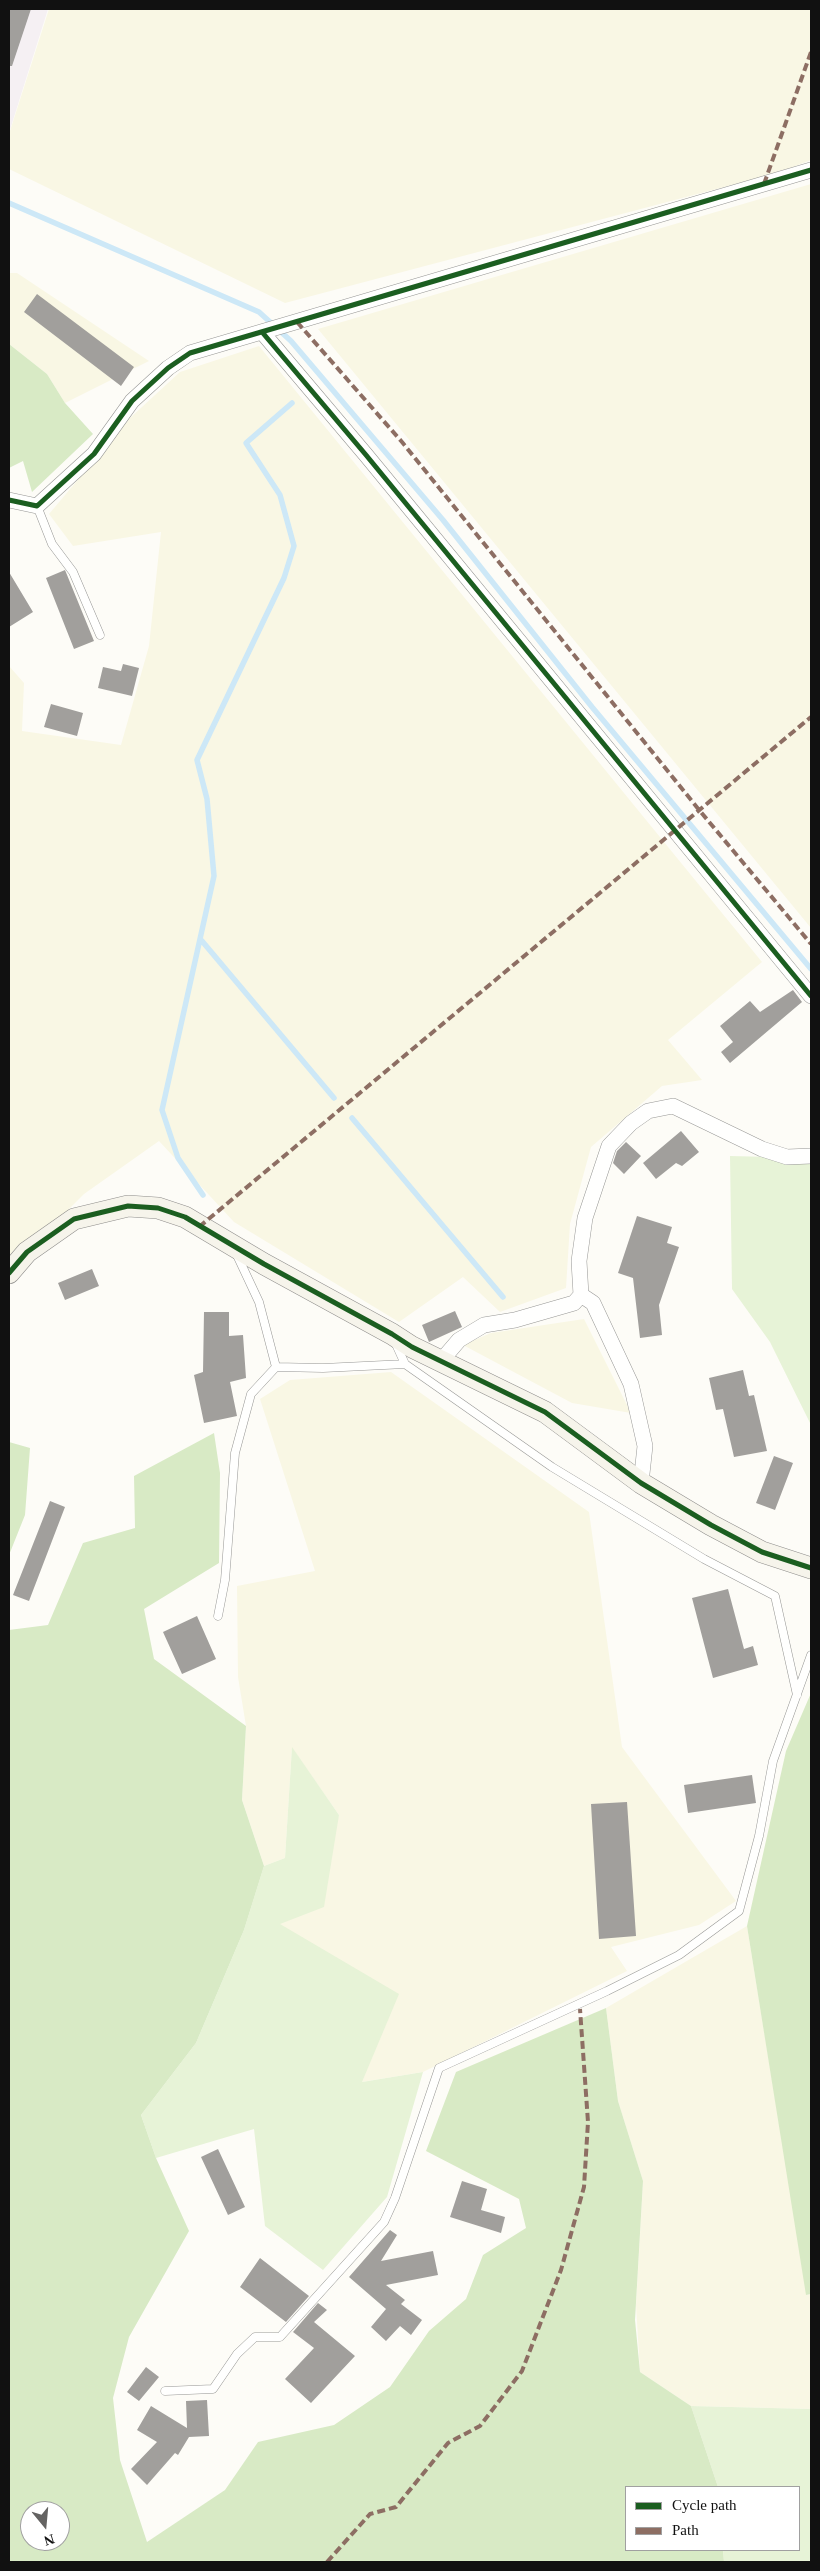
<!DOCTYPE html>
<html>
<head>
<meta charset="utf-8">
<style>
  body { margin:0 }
  #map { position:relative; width:820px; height:2571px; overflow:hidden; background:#fdfcf7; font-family:"Times New Roman",serif }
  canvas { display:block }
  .frame { position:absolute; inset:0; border:10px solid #111; pointer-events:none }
  .legend { position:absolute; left:625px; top:2486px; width:175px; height:65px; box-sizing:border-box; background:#fff; border:1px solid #a0a0a0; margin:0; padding:6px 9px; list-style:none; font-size:15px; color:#111 }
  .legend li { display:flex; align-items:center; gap:10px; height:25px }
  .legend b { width:25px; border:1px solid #a0a0a0 }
  .north { position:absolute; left:20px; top:2501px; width:50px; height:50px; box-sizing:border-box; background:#fff; border:1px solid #a0a0a0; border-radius:50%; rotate:163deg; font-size:14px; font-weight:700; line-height:20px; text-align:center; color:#111 }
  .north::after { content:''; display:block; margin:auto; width:18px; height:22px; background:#646362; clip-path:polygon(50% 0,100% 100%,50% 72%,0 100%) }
</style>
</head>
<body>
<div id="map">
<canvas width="820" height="2571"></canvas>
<div class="frame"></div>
<ul class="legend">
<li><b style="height:6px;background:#1b5e20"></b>Cycle path</li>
<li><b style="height:6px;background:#8d6e63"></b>Path</li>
</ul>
<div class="north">N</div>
</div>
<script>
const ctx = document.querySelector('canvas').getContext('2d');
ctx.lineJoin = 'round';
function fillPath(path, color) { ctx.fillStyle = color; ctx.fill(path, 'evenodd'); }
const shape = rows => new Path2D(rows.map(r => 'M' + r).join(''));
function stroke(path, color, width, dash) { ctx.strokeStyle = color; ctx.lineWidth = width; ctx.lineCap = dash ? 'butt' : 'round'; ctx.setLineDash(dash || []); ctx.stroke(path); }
fillPath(shape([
  [9,9,48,9,9,133]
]), '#f5f0f3');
fillPath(shape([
  [49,9,811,9,811,160,777,173,285,303,9,169,9,134],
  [811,184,811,928,318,329],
  [9,273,17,273,149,361,65,403,47,374,9,344],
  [259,346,762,962,668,1040,702,1080,662,1086,591,1147,570,1224,566,1288,500,1312,463,1277,399,1322,234,1222,159,1141,84,1194,9,1269,9,666,24,683,22,731,121,745,149,646,161,532,73,546,49,514,130,418,180,372],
  [584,1319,631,1413,572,1403,463,1345,491,1333],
  [391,1372,589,1512,622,1747,736,1901,699,1925,611,1947,627,1971,423,2072,362,2082,279,1924,339,1815,292,1748,285,1858,264,1866,242,1800,246,1726,238,1677,237,1586,315,1571,260,1399,290,1380],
  [747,1926,807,2295,811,2294,811,2409,691,2406,640,2372,636,2305,643,2181,618,2101,606,2008]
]), '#f9f7e4');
fillPath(shape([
  [730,1156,811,1158,811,1425,770,1342,732,1289],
  [292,1747,339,1815,324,1907,280,1924,399,1994,362,2082,423,2072,387,2197,323,2270,265,2226,254,2129,156,2158,141,2115,196,2043,244,1930,264,1866,285,1858],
  [691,2406,811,2409,811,2562,724,2562,723,2550,799,2550,799,2487,718,2487]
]), '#e7f3d7');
fillPath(shape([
  [9,344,47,374,65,403,93,434,32,492,23,461,9,468],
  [214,1433,220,1473,219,1563,144,1609,154,1659,246,1726,242,1800,264,1866,244,1930,196,2043,141,2115,156,2158,189,2231,129,2337,113,2398,120,2460,147,2542,225,2490,258,2442,334,2425,390,2387,429,2331,466,2299,483,2255,526,2228,519,2199,426,2151,456,2072,606,2008,618,2101,643,2181,635,2320,640,2372,691,2406,718,2487,626,2487,626,2550,723,2550,724,2562,9,2562,9,1630,48,1625,83,1543,135,1528,134,1476],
  [30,2511,60,2511,60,2541,30,2541],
  [9,1442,30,1448,25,1515,9,1555],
  [811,1693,811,2294,806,2295,747,1926,786,1751]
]), '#d8eac5');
stroke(shape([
  [9,203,259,312,291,341,443,520,592,707,811,969],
  [202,941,334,1098],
  [352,1118,503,1297],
  [203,1195,178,1158,162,1110,214,876,207,799,197,760,284,578,294,546,280,495,246,443,292,403]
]), '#cde8f7', 5.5);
fillPath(shape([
  [9,9,31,9,12,66,9,66],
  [37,294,134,367,121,386,24,312],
  [65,570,94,641,74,649,46,578],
  [9,572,33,612,9,627],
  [123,664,139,668,132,696,98,688,103,667,121,671],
  [51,704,83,713,77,736,44,727],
  [793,990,802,1002,730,1063,721,1052,733,1042,720,1026,750,1001,760,1012],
  [681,1131,699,1152,682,1166,676,1163,656,1179,643,1163],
  [626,1142,641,1156,624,1174,613,1163,617,1151],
  [637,1216,672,1227,667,1243,679,1247,659,1305,662,1335,640,1338,633,1278,618,1273],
  [92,1269,99,1286,65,1300,58,1283],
  [455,1311,462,1327,429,1342,422,1325],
  [204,1312,229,1312,229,1336,243,1335,246,1378,230,1382,237,1416,204,1423,194,1375,203,1372],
  [743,1370,749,1396,754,1395,767,1451,734,1457,723,1409,716,1410,709,1378],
  [774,1456,793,1463,775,1510,756,1503],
  [50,1501,65,1507,29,1601,13,1595],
  [728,1589,744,1649,753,1646,758,1665,713,1678,692,1598],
  [197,1616,216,1659,182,1674,163,1632],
  [752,1775,756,1803,688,1813,684,1785],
  [627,1802,636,1936,599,1939,591,1804],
  [218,2149,245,2207,228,2215,201,2157],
  [462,2181,487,2189,481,2210,505,2217,501,2233,450,2217],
  [390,2230,397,2235,381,2261,433,2251,438,2275,386,2285,405,2300,401,2304,422,2320,411,2335,400,2326,386,2341,371,2327,386,2309,349,2277],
  [260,2258,309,2296,286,2322,240,2287],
  [318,2303,327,2310,314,2322,355,2356,311,2403,285,2379,314,2348,293,2332],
  [146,2367,159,2377,139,2401,127,2392],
  [207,2400,209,2436,189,2437,178,2455,175,2453,147,2485,131,2469,157,2442,137,2430,151,2406,187,2428,186,2401]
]), '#a19f9c');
const lane = shape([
  [37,506,52,544,73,572,100,635],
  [236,1253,259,1302,276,1367],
  [395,1342,405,1364,552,1467,704,1559,775,1596,797,1695],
  [218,1616,225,1580,235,1453,251,1394,276,1367,323,1368,405,1364],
  [165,2391,213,2389,237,2354,255,2337,280,2337,384,2222,395,2198,439,2068,607,1991,679,1955,739,1911,759,1836,773,1761,811,1655]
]);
const street = shape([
  [262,332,366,455,811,996],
  [9,500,37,506,94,454,132,401,168,368,190,353,811,170],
  [581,1295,593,1303,631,1384,645,1446,641,1483],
  [441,1361,459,1340,484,1325,515,1320,574,1303,581,1295,579,1261,585,1218,609,1146,631,1123,648,1111,673,1106,762,1149,787,1157,811,1156]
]);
const secondary = shape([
  [9,1273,27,1252,74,1219,128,1206,158,1208,185,1217,264,1264,392,1334,412,1347,545,1412,641,1483,711,1525,762,1552,811,1568]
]);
stroke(lane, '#979795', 9);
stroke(street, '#979795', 16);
stroke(secondary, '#8e8d8b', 22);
stroke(lane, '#fffffe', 8);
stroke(street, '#fffffe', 15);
stroke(secondary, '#f6f4eb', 21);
stroke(shape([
  [764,184,811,52],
  [297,322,402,442,700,811,811,944],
  [199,1227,811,717],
  [327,2562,370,2514,396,2507,448,2443,480,2426,522,2371,561,2270,584,2187,588,2122,580,2009]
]), '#8d6e63', 4, [8, 4]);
stroke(shape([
  [262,332,366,455,811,996],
  [9,500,37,506,94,454,132,401,168,368,190,353,811,170],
  [9,1273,27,1252,74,1219,128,1206,158,1208,185,1217,264,1264,392,1334,412,1347,545,1412,641,1483,711,1525,762,1552,811,1568]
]), '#1b5e20', 5);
</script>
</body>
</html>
